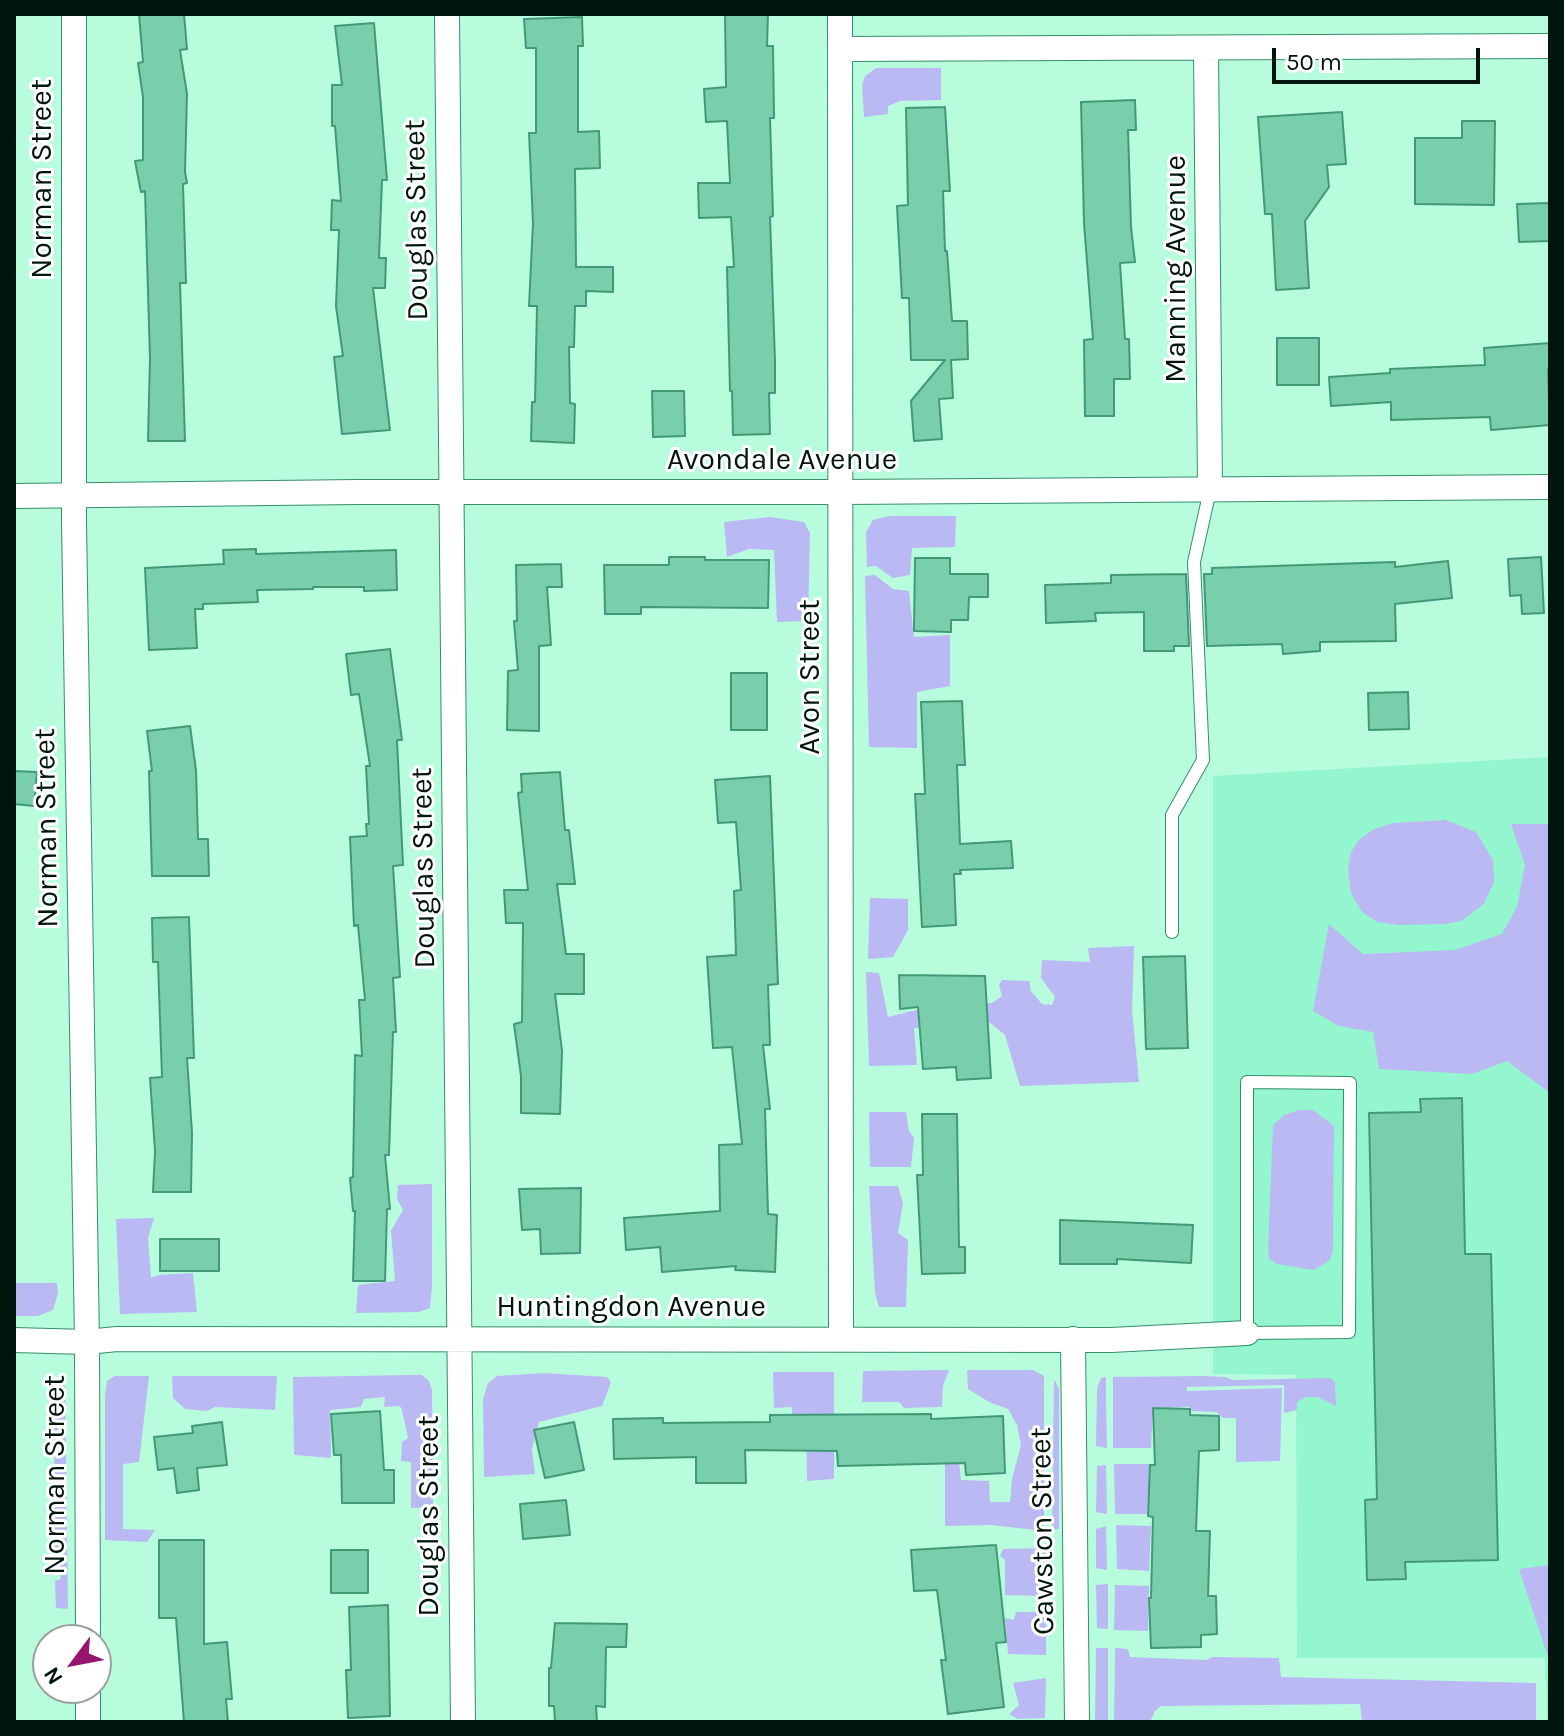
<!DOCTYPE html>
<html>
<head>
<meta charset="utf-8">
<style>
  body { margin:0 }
  #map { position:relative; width:1564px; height:1736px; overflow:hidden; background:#b8fcde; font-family:Karla,sans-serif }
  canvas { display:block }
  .frame { position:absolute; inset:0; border:16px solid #00160c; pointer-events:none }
  .north { position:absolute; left:32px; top:1624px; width:80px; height:80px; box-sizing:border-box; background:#fff; border:2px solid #99a29e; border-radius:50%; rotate:238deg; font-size:22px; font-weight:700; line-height:32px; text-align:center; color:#00160c }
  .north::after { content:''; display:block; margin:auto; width:28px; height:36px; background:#97156c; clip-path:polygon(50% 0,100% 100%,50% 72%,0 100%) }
  .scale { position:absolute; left:1272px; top:48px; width:208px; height:36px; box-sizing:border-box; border:4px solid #00160c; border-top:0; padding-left:10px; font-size:24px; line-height:28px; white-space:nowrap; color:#00160c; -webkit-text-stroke:6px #fff; paint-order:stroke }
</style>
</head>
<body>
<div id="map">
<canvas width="1564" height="1736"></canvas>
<div class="frame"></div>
<div class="north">N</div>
<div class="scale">50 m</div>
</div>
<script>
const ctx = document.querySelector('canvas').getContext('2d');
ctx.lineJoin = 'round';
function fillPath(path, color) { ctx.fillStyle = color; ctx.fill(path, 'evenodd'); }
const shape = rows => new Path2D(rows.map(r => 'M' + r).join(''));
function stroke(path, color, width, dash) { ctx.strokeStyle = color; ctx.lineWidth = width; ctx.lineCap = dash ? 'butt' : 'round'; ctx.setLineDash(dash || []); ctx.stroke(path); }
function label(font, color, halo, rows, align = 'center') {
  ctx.font = font + ' Karla,sans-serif'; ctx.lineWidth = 6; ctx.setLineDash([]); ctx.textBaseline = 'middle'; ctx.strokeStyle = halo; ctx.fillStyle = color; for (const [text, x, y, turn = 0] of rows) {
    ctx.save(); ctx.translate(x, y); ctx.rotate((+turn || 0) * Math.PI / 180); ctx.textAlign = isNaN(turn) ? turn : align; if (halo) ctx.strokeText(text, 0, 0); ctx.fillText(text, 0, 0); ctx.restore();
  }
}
fillPath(shape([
  [1550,757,1550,1722,1547,1722,1545,1658,1297,1658,1296,1375,1213,1374,1213,776]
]), '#94f6ce');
fillPath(shape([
  [876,68,941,68,941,100,900,101,888,106,888,114,864,117,862,85,865,76],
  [889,516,956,516,955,547,912,548,910,575,893,578,876,566,867,567,866,532,873,520],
  [770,517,804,522,810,533,808,621,777,622,774,550,749,549,727,557,724,522],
  [875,575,893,589,909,591,914,637,950,635,950,686,917,692,917,748,869,747,865,576],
  [1446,820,1476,832,1493,860,1494,882,1484,904,1461,921,1445,924,1399,925,1377,922,1362,912,1351,893,1348,869,1351,852,1359,840,1374,829,1394,823],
  [1511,824,1550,824,1550,1093,1507,1061,1472,1074,1379,1069,1373,1032,1339,1026,1313,1011,1329,924,1363,954,1455,950,1502,934,1517,907,1525,865],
  [870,898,908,899,908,930,893,957,868,959],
  [1134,946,1132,1010,1139,1082,1020,1086,1005,1035,989,1022,914,1028,917,1065,869,1066,866,972,879,973,888,1017,920,1009,920,1003,992,1003,1002,996,999,985,1002,980,1029,981,1031,991,1042,1004,1052,1005,1055,997,1041,978,1042,960,1090,962,1088,948],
  [1299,1110,1313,1110,1334,1126,1333,1250,1330,1260,1314,1270,1277,1264,1269,1259,1268,1250,1273,1125,1284,1115],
  [869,1112,906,1112,909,1131,914,1138,911,1167,870,1167],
  [432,1184,432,1287,430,1308,419,1312,356,1313,358,1285,395,1281,391,1231,403,1210,397,1199,398,1185],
  [869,1186,898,1186,903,1203,898,1233,908,1240,906,1307,879,1307,875,1293],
  [154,1218,148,1238,151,1278,159,1275,193,1273,197,1312,120,1314,116,1219],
  [14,1283,57,1283,58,1293,53,1310,38,1316,14,1316],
  [949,1370,943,1386,942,1407,904,1408,899,1402,862,1402,863,1371],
  [967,1370,1033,1370,1044,1376,1044,1531,991,1525,945,1526,945,1450,958,1453,961,1480,989,1481,990,1502,1010,1502,1012,1479,1021,1445,1017,1425,1008,1409,989,1402,968,1389],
  [773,1372,834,1372,834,1479,807,1481,806,1416,792,1415,792,1407,774,1408],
  [544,1373,607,1377,611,1382,602,1406,539,1422,532,1449,535,1474,484,1477,483,1399,488,1383,497,1376],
  [411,1375,422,1375,429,1381,432,1390,433,1507,411,1508,411,1462,401,1461,402,1442,408,1438,402,1410,400,1406,384,1407,385,1397,364,1399,361,1407,330,1410,331,1458,294,1455,293,1377],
  [115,1376,149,1376,139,1462,123,1464,123,1529,155,1530,147,1542,105,1540,105,1396,107,1381],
  [277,1376,275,1410,215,1407,207,1411,185,1409,173,1398,172,1376],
  [1203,1376,1225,1377,1233,1380,1330,1378,1335,1382,1336,1406,1318,1397,1306,1397,1297,1402,1297,1410,1284,1413,1284,1385,1187,1387,1187,1391,1282,1388,1280,1461,1236,1462,1236,1418,1223,1418,1216,1412,1192,1411,1189,1407,1153,1408,1151,1448,1113,1448,1113,1377],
  [1106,1377,1106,1399,1107,1448,1096,1446,1097,1389,1101,1378],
  [60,1378,65,1386,68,1609,56,1608,55,1581,61,1579,59,1567,55,1567,54,1384],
  [1054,1379,1059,1389,1059,1529,1052,1530],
  [1114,1464,1150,1464,1147,1514,1115,1514],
  [1106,1465,1107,1514,1096,1512,1097,1466],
  [1116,1525,1151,1526,1149,1571,1117,1569],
  [1106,1526,1107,1570,1096,1568,1096,1529],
  [1045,1548,1045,1596,1005,1595,1005,1560,1000,1556,1003,1549],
  [1550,1565,1550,1663,1519,1569],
  [1108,1584,1108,1629,1107,1629,1097,1628,1096,1585],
  [1115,1585,1149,1586,1148,1631,1114,1630],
  [1016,1612,1046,1612,1046,1655,1008,1654,1005,1618,1014,1620],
  [1096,1648,1108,1648,1108,1722,1095,1722],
  [1115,1648,1128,1649,1130,1657,1206,1660,1213,1657,1279,1658,1281,1677,1536,1683,1536,1722,1362,1722,1360,1704,1161,1706,1155,1711,1150,1722,1114,1722],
  [1046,1678,1045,1718,1018,1719,1009,1714,1019,1705,1013,1683]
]), '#bbb9f3');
const building = shape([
  [139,14,184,14,187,49,180,50,187,94,185,172,187,183,183,184,186,283,180,283,185,441,148,441,150,358,145,191,141,192,135,161,143,160,143,97,138,63,143,62,139,14],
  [725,14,768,14,767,46,773,46,774,118,770,118,773,216,770,217,775,361,775,393,769,393,770,434,733,435,732,391,730,391,727,267,734,267,731,217,699,218,698,183,730,183,727,121,706,122,704,89,726,87,725,14],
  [582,17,583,46,578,46,578,132,599,131,600,168,575,169,576,267,613,267,613,292,586,291,586,306,575,306,574,347,569,347,570,403,575,404,574,443,531,441,532,402,535,402,537,306,529,306,533,223,529,133,536,133,536,48,526,48,524,19,582,17],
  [374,23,387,180,382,180,379,258,386,258,385,288,373,288,390,430,342,434,334,357,343,356,336,306,339,230,331,230,332,200,341,201,335,126,332,126,332,85,342,85,335,26,374,23],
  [1135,100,1136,130,1128,130,1131,227,1135,262,1120,263,1125,339,1129,339,1130,379,1114,379,1114,416,1085,416,1084,340,1093,339,1084,223,1081,102,1135,100],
  [945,107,950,191,943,191,945,251,947,251,952,321,967,321,968,359,951,360,953,398,939,399,942,439,914,441,911,401,945,360,911,360,909,298,902,298,897,206,908,205,906,108,945,107],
  [1342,112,1346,164,1327,165,1329,187,1305,221,1309,288,1276,290,1272,214,1265,214,1258,117,1342,112],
  [1462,121,1495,121,1494,205,1415,204,1415,138,1462,138,1462,121],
  [1550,203,1550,241,1519,242,1517,204,1550,203],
  [1277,338,1319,338,1319,385,1277,385,1277,338],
  [1550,343,1550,369,1548,369,1550,425,1491,430,1490,417,1391,420,1391,402,1331,406,1329,377,1390,373,1390,369,1485,365,1484,348,1550,343],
  [652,391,684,391,685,436,653,437,652,391],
  [256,549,256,554,396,550,397,590,364,591,364,587,313,587,313,589,257,590,258,602,203,604,203,609,195,609,197,648,149,650,145,568,224,564,223,550,256,549],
  [669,557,705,557,705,560,769,560,768,608,641,607,641,614,605,614,604,565,669,565,669,557],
  [1541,557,1544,613,1522,614,1521,595,1510,596,1508,559,1541,557],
  [915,558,950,558,950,574,988,574,988,597,969,597,968,620,951,620,951,632,914,631,915,558],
  [1448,561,1452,598,1395,604,1396,641,1320,642,1320,651,1283,654,1282,644,1207,646,1204,574,1212,574,1212,568,1395,562,1395,567,1448,561],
  [561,564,562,587,547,587,551,645,539,646,539,731,507,730,508,671,518,670,514,621,517,621,516,565,561,564],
  [1186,574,1189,646,1174,646,1174,651,1144,651,1144,612,1095,613,1096,621,1046,623,1045,585,1111,583,1111,575,1186,574],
  [390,649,402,740,397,740,403,865,393,866,400,977,393,978,396,1032,393,1032,389,1155,385,1155,390,1209,387,1209,385,1281,353,1281,355,1211,353,1211,350,1178,353,1177,355,1055,362,1056,359,1000,365,1000,358,925,354,926,350,837,367,836,366,824,369,824,366,766,370,766,359,694,351,695,346,654,390,649],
  [731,673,767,673,767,730,731,730,731,673],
  [1408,692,1409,729,1369,730,1368,693,1408,692],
  [962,701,965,765,957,765,960,844,1011,841,1013,868,960,870,961,874,954,874,956,925,922,927,915,794,925,794,921,702,962,701],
  [190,726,196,770,198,839,208,839,209,876,152,876,149,771,152,771,147,731,190,726],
  [14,771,37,772,34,806,14,804,14,771],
  [560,772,565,830,569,830,575,884,557,884,566,954,584,954,584,994,555,994,562,1051,560,1114,521,1113,521,1076,514,1024,522,1022,523,923,506,923,504,890,528,890,518,793,522,792,521,774,560,772],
  [770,776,778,984,768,985,770,1045,763,1045,770,1109,765,1109,768,1214,777,1215,775,1272,735,1270,736,1266,662,1272,660,1247,626,1250,624,1218,720,1211,719,1145,742,1144,732,1047,713,1048,707,957,736,955,734,891,741,890,736,822,718,823,715,780,770,776],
  [189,917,194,1058,187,1058,192,1133,191,1192,153,1192,155,1151,150,1078,162,1077,158,962,153,962,152,918,189,917],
  [1185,956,1188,1048,1146,1049,1143,957,1185,956],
  [899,975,985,976,991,1078,957,1080,956,1067,923,1069,918,1007,900,1009,899,975],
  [1462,1098,1465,1254,1491,1254,1498,1560,1405,1562,1406,1579,1367,1580,1365,1500,1377,1499,1369,1113,1421,1112,1420,1099,1462,1098],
  [922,1114,957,1114,959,1247,965,1247,965,1273,922,1274,917,1175,923,1175,922,1114],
  [581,1188,580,1253,541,1254,540,1229,522,1230,519,1189,581,1188],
  [1060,1220,1193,1225,1191,1263,1117,1259,1117,1264,1060,1264,1060,1220],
  [160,1239,219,1239,219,1271,160,1271,160,1239],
  [1153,1408,1190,1409,1190,1415,1219,1416,1219,1450,1199,1451,1196,1531,1210,1531,1208,1596,1216,1596,1217,1634,1201,1635,1201,1647,1151,1648,1149,1598,1151,1598,1153,1517,1148,1516,1150,1465,1155,1465,1153,1408],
  [380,1411,384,1470,394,1470,394,1503,342,1503,341,1455,334,1455,331,1414,380,1411],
  [931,1414,931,1419,1003,1416,1005,1473,966,1475,965,1463,838,1466,837,1451,745,1450,746,1483,696,1483,696,1457,614,1459,613,1419,663,1418,663,1423,770,1422,770,1415,931,1414],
  [222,1422,227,1465,197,1468,199,1490,177,1493,174,1468,158,1470,154,1437,193,1433,192,1426,222,1422],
  [574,1422,584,1470,545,1478,534,1430,574,1422],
  [566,1500,570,1535,523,1539,520,1504,566,1500],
  [159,1540,204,1540,204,1644,227,1642,232,1699,226,1699,228,1722,184,1722,176,1618,159,1618,159,1540],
  [996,1545,1006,1642,996,1643,1004,1707,948,1714,941,1660,946,1660,937,1590,914,1591,911,1550,996,1545],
  [331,1550,368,1550,368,1593,331,1593,331,1550],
  [388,1605,390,1716,348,1718,346,1670,351,1670,349,1607,388,1605],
  [555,1623,627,1624,626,1647,606,1647,605,1707,596,1706,597,1722,555,1722,554,1706,549,1706,549,1668,551,1668,555,1623]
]);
fillPath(building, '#79cfac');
stroke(building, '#419978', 2);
const service = shape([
  [1172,932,1172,815,1203,760,1194,562,1210,490],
  [1247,1082,1350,1083,1349,1332,1247,1333,1247,1082]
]);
const minor = shape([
  [74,14,74,521,87,1342,88,1640],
  [447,14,463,1722],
  [840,14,841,1339],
  [1206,48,1210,490],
  [841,49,1550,46],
  [14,496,358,492,842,492,1550,487],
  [1073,1339,1077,1722],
  [14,1340,87,1342,117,1339,1111,1340,1247,1333],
  [88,1722,88,1688]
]);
stroke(service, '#348d6d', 14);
stroke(minor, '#348d6d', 26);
stroke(service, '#fff', 12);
stroke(minor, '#fff', 24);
label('30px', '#00160c', '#fff', [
  ["Norman Street",42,179,-90],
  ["Douglas Street",417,220,-91],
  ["Manning Avenue",1176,269,-90],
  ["Avondale Avenue",782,460],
  ["Avon Street",810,677,-90],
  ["Norman Street",47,828,-91],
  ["Douglas Street",424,868,-91],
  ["Huntingdon Avenue",631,1307],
  ["Norman Street",55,1475,-90],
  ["Douglas Street",429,1516,-90],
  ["Cawston Street",1043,1531,-91]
]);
</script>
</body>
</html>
